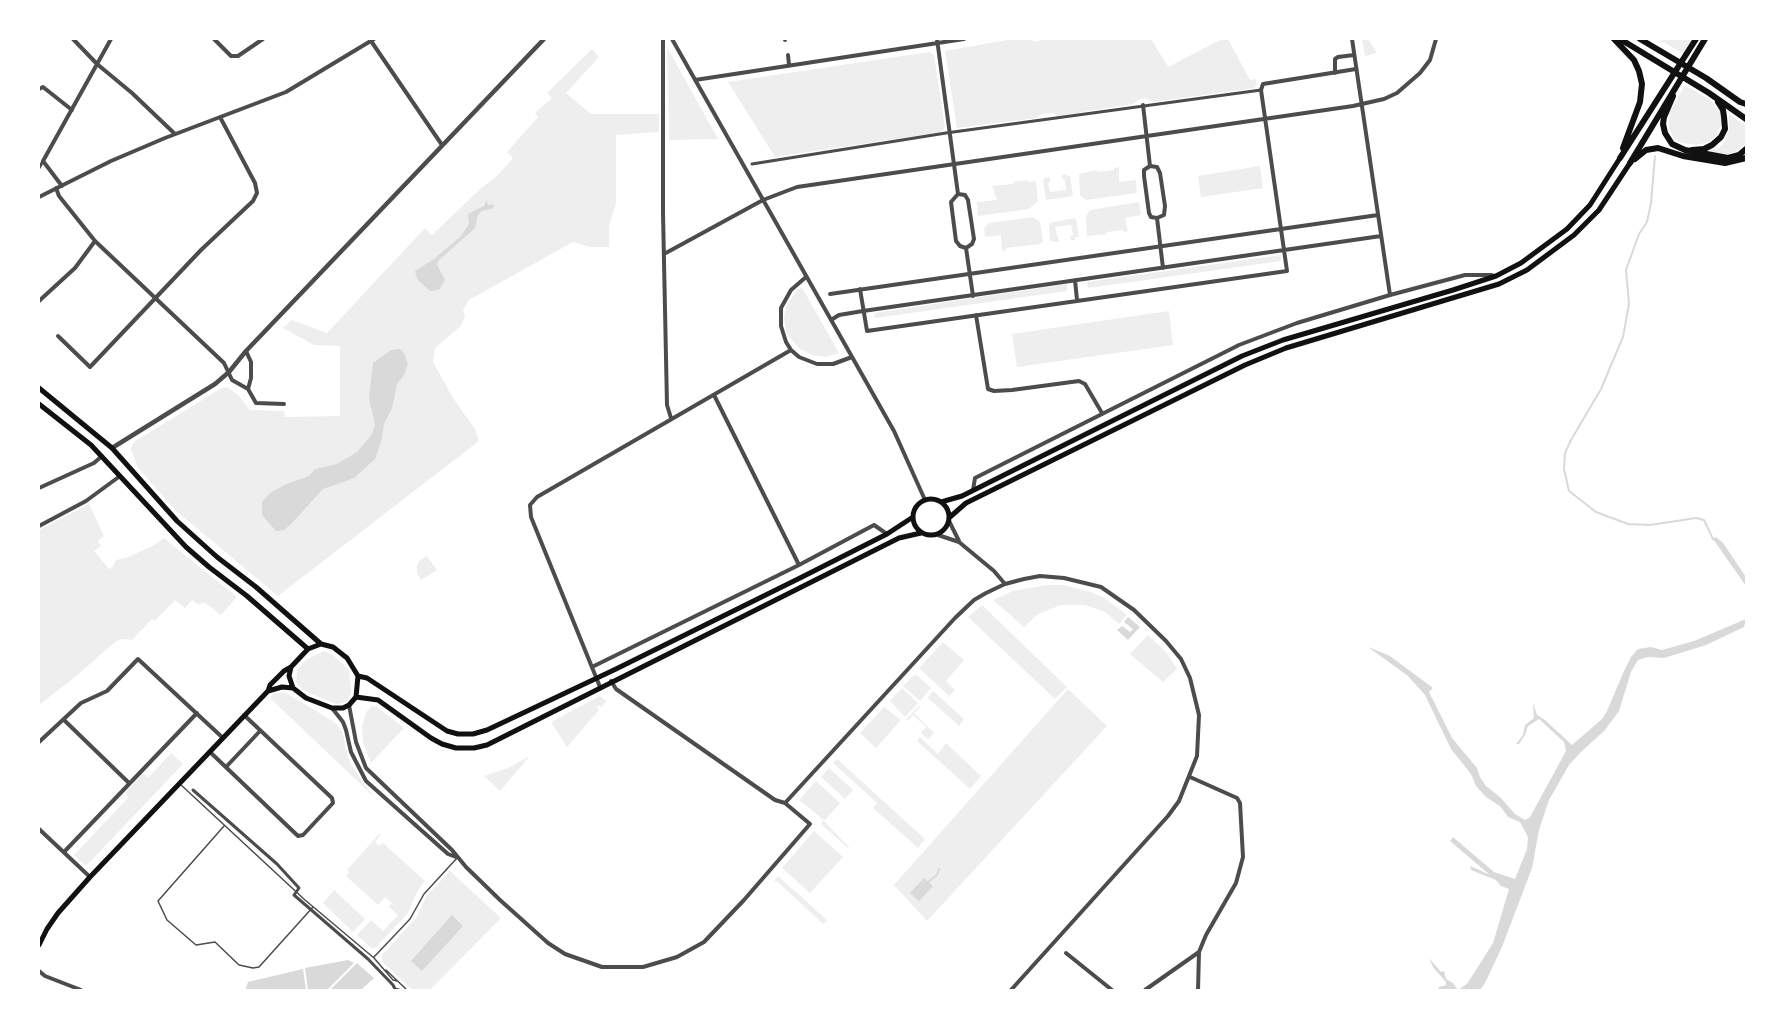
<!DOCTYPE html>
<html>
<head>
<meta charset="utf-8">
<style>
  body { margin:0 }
  #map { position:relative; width:1785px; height:1029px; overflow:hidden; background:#fff; font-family:Arial,sans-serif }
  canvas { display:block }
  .frame { position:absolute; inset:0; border:40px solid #fff; pointer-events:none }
</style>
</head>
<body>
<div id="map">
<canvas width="1785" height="1029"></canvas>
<div class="frame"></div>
</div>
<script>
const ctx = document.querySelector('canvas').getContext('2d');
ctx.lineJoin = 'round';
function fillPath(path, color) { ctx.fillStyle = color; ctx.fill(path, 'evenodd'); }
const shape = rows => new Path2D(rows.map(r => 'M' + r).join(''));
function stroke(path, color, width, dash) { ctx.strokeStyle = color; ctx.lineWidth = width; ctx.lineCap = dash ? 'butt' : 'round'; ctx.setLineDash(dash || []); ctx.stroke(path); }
fillPath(shape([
  [1013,39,1028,39,1036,42,1042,39,1151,39,1168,67,1222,39,1228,39,1250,80,1256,79,1257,85,1254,88,1153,102,1145,98,1140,99,1133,104,1057,116,1054,113,1041,114,1037,118,957,128,945,51],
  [1362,39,1368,39,1377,53,1365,56],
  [1658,39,1692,39,1684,54],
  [667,47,718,139,669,140],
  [592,49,599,57,566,93,591,114,659,114,659,132,616,135,616,203,609,225,609,247,590,247,573,242,469,300,463,310,465,316,461,326,435,348,433,362,453,398,475,429,479,441,278,596,174,509,137,466,131,449,134,442,220,389,227,387,238,395,250,410,284,411,285,417,340,416,340,346,314,345,283,328,292,320,327,333,425,228,432,235,479,190,498,175,513,158,507,152,538,117,535,113,552,98,547,93],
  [929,52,934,55,945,127,942,132,775,157,728,82],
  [1685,85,1710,100,1720,111,1721,124,1716,136,1708,142,1697,145,1681,143,1674,138,1669,129,1669,113],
  [1729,114,1746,126,1746,143,1735,152,1723,155,1709,153,1710,149,1717,149,1723,144,1729,129],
  [1260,166,1263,188,1201,197,1198,176],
  [1119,167,1119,182,1136,180,1137,193,1086,200,1080,195,1079,174,1097,170,1097,172,1114,170,1114,168],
  [1066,174,1067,176,1070,176,1073,196,1046,200,1043,180,1045,178,1050,177,1050,182,1048,183,1050,192,1066,190,1065,179,1062,179,1062,175],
  [1028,180,1028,182,1036,181,1038,201,1029,209,978,216,977,202,997,200,992,186,1013,184,1013,182],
  [1139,202,1141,215,1125,218,1128,231,1124,232,1123,230,1107,232,1107,234,1087,236,1086,216,1090,210],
  [1033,217,1040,222,1043,242,1040,244,1006,248,1006,250,1002,251,1001,235,985,237,984,228,989,223],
  [1076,218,1079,237,1075,237,1075,240,1071,240,1070,236,1073,235,1071,225,1055,227,1059,242,1050,241,1049,223],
  [1281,255,1281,261,1088,288,1087,282],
  [1067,284,1067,291,875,318,874,313],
  [802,288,804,291,839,353,826,357,812,355,800,349,786,333,784,317,787,304,798,289],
  [1169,311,1173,345,1017,367,1012,334],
  [89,504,104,536,98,541,101,546,94,551,109,569,112,568,116,560,126,558,156,544,164,538,237,597,221,615,205,603,198,604,192,600,185,608,175,600,155,621,152,619,132,640,122,639,115,642,75,677,39,705,39,530],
  [427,556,437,570,421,580,417,573,417,567,419,561],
  [1047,585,1063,585,1091,592,1106,599,1127,615,1119,624,1105,612,1085,605,1061,605,1038,614,1024,627,993,600,1013,591],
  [982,605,1067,687,1055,699,968,617],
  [1148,635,1166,652,1177,669,1163,682,1130,654],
  [943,642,964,660,946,681,955,690,949,696,919,668],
  [324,651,334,656,349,670,351,692,348,700,344,703,336,704,303,690,296,682,297,670,306,660],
  [915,674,931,688,920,701,903,686],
  [902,688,918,703,905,717,890,701],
  [1068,689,1107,726,927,921,894,885],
  [933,691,964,719,959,726,928,698,927,699],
  [284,692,333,721,339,727,343,734,346,750,351,765,373,796,270,698,273,694],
  [600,696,606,701,602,707,599,705,597,708,599,710,567,747,551,722],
  [372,706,377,707,404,728,371,763,363,742,362,727,366,712],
  [919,706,920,707,914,713,934,733,928,739,921,733,926,727,913,715,907,721,906,719],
  [884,707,901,720,876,748,860,733],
  [920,737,938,754,946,743,981,776,970,789,917,741],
  [171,753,183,764,86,866,74,855,129,797,125,793,143,773,148,778],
  [530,756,500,791,484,776,508,768],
  [837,759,925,839,918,848,873,808,877,803,833,763],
  [829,768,853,790,845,799,821,777],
  [816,781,840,803,824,821,849,847,848,848,821,824,824,820,799,800],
  [814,831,843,857,810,893,782,868],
  [380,833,381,834,375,842,379,846,383,843,425,881,418,890,408,913,375,948,371,948,357,935,371,920,383,931,398,915,389,907,392,903,385,897,378,905,346,876,349,872,347,870],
  [450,871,501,918,430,990,413,990,382,962,382,955,416,918,427,895],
  [778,876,827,920,823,924,778,882,774,881],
  [334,890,365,919,353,932,323,903]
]), '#eee');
fillPath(shape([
  [488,198,487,202,488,205,494,204,493,208,482,211,478,215,475,228,438,261,437,265,445,280,439,290,430,291,417,279,415,271,434,259,461,236,469,224,468,214,484,206],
  [400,349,404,353,408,364,404,375,397,384,392,408,384,424,382,439,375,459,354,478,323,489,292,523,284,530,276,531,262,515,262,502,270,493,284,485,309,476,315,469,337,464,357,452,372,434,375,424,369,398,373,363,391,350],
  [1716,537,1723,543,1746,577,1746,586,1713,539],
  [1128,617,1140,627,1128,640,1117,630,1122,626,1130,632,1133,629,1124,622],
  [1746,619,1744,627,1706,645,1664,658,1648,657,1638,660,1631,672,1619,711,1605,730,1580,753,1569,765,1549,800,1539,830,1532,868,1502,947,1485,983,1480,990,1458,990,1467,984,1493,943,1509,889,1501,886,1496,880,1471,870,1470,866,1490,875,1450,841,1453,837,1494,872,1515,879,1527,849,1528,837,1520,822,1508,817,1500,806,1486,797,1476,786,1471,774,1451,749,1425,695,1408,676,1368,647,1390,656,1433,688,1429,692,1452,738,1477,768,1480,777,1486,786,1500,797,1515,814,1525,820,1530,817,1566,751,1564,742,1539,719,1528,726,1525,735,1519,744,1516,744,1523,735,1525,725,1534,718,1533,703,1537,715,1545,720,1572,745,1602,719,1607,711,1624,671,1631,657,1638,649,1651,647,1662,650,1694,641],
  [924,878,933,886,919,901,910,893],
  [452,915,463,926,422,971,411,961],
  [1429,958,1441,972,1444,971,1446,979,1453,983,1458,990,1438,990,1439,987,1446,985,1446,982,1433,967],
  [348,960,354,963,327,990,308,990,305,968],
  [357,963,374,978,361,990,330,990],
  [303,969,306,990,245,990,248,982]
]), '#d9d9d9');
stroke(shape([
  [1655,156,1651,203,1647,222,1639,234,1626,270,1629,304,1623,337,1601,389,1571,440,1565,453,1564,469,1569,491,1596,512,1628,524,1650,525,1696,518,1704,520,1713,539],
  [928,882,937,875,939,869]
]), '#d9d9d9', 2);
stroke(shape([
  [180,784,305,900,374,958,393,980,397,981],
  [224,826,158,901,167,920,196,945,215,942,239,965,253,968,259,967,313,907],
  [374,957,410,919,424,894,457,858],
  [386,970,407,990]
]), '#4c4c4c', 1.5);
stroke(shape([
  [752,164,946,133,1261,90],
  [39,168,43,161],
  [193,790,277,864,299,888,294,895,368,959,393,985,395,989,399,990]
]), '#4c4c4c', 3);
stroke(shape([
  [73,39,97,64,132,93,175,134],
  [214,39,231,56,238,56,263,39],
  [672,39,894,431,925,500],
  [785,39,785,40],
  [937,39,958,194,951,202,956,241,960,246,966,248,972,244,974,239,968,200,965,195,958,194],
  [1352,39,1390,295],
  [663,40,663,213,667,405,671,418],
  [371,41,442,145],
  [788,55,789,65],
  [1335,73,1335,59,1338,57,1354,55],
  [695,80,964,39],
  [39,89,43,87,72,110],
  [1143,105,1150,166],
  [1150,166,1157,167,1160,173,1165,206,1164,215,1157,218,1151,217,1149,213,1144,176,1144,170,1150,166],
  [62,186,43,161,111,39],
  [56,188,59,196,95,241,224,363,232,380,248,389,256,403,284,404],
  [39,197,111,161,165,138,286,92,374,39],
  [1157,218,1163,268],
  [966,248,973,296],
  [664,254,763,200,797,187,1353,106,1384,99,1397,93,1420,73,1430,60,1436,39],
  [806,277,791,290,781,308,781,326,786,342,791,350,799,357,817,364,833,364,852,357],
  [1075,280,1077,300],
  [860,289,867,331,1287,271,1261,90,1263,84,1356,69],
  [830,294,1378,215],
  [39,301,75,268,95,241],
  [976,315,988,389,994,391,1012,390,1079,381,1085,384,1102,413],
  [831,320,839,315,863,311,1381,236],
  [58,336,90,367,201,250,253,201,257,193,255,183,220,117],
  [246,351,251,362,251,378,248,389],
  [714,395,799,565],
  [39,488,94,463,102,456],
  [973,490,975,478,1239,345,1297,323,1390,295,1465,275,1492,275],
  [949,521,959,541],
  [39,526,86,501,120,476],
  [938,535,959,542,994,571,1005,584],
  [592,667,799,565,874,525,887,534],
  [600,687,531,517,530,505,537,497,791,350],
  [349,705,356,742,366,768,452,850,466,867,500,900,548,943,565,954,602,967,643,967,677,957,704,942,744,900,810,824,785,803,775,800,616,689,611,681],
  [332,708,343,722,346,730,351,752,366,781,448,854,456,857],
  [64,720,129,783],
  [39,742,81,703,107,691,138,659,223,738],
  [210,752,298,836,303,835,333,803,332,798,244,715],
  [226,767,260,731],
  [785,803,955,618,974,600,986,593,1005,584,1024,579,1040,576,1064,578,1101,587,1134,610,1166,641,1181,659,1190,678,1199,715,1197,756,1179,801,1168,816,1011,990],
  [39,829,90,877],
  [64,852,197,713],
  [1066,953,1112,990],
  [39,971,45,976,81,990],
  [1145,990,1199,952,1206,935,1236,883,1243,857,1240,803,1237,798,1190,777],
  [1198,990,1199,952]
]), '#4c4c4c', 4);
stroke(shape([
  [112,448,215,384,229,372,246,351,544,39]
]), '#4c4c4c', 4.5);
stroke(shape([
  [39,388,112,448,177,521,217,557,256,587,321,644],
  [39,404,91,445,186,547,209,567,247,596,308,649],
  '913 517a18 18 0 1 1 36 0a18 18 0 1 1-36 0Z',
  [941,502,962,496,1242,356,1283,340,1453,290,1496,276,1521,263,1567,229,1590,205,1620,158],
  [950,517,966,503,1245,365,1286,348,1499,284,1527,270,1574,235,1599,210,1630,163],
  [321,644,333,647,347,658,358,676,356,697,349,705,343,708,332,708,306,698,293,688,289,676,291,667,308,649,321,644],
  [358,676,367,678,447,731,458,734,473,734,487,730,616,669,802,577,887,534,913,517],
  [268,691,282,687,293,688],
  [356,697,378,700,431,738,442,744,456,748,474,748,487,745,899,538,921,533],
  [39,945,47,929,58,913,90,877,268,691,270,685,284,671,291,667]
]), '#111', 5);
stroke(shape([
  [1614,39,1634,60,1639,71,1642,84,1640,102,1623,148],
  [1620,39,1709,93,1746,119],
  [1640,39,1706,78,1740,102,1746,104],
  [1673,96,1664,117,1663,124,1665,133,1672,144,1685,150,1728,158,1739,155,1746,149],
  [1692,150,1704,149,1712,145,1721,137,1725,129,1724,117,1723,110,1718,102],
  [1620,158,1696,39],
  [1635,159,1646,150,1658,148,1683,156,1725,163,1746,158],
  [1630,163,1705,39]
]), '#111', 6);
</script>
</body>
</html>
